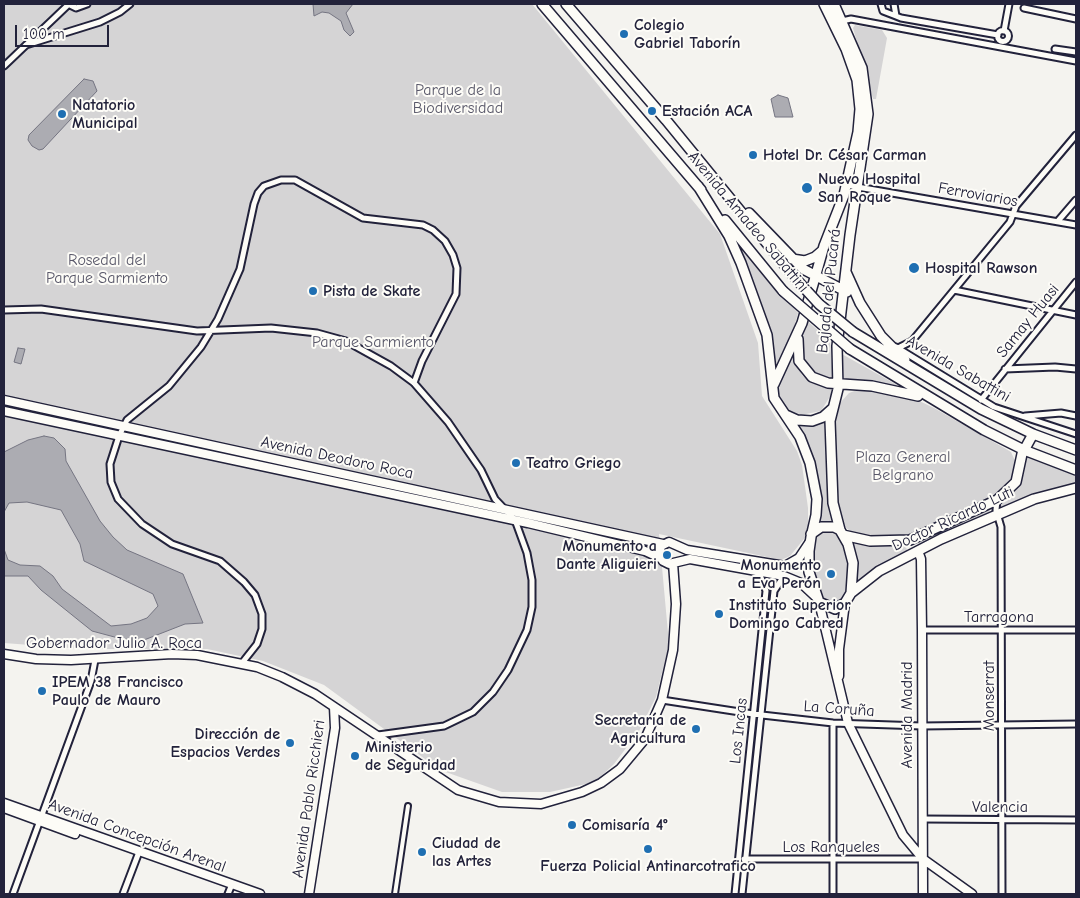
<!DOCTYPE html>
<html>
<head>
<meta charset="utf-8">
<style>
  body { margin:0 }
  #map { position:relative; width:1080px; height:898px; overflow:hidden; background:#f4f3ef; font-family:"Comic Neue",sans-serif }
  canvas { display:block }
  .frame { position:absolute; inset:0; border:5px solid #22223b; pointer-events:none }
  .scale { position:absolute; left:15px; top:25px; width:94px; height:22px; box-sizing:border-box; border:2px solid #22223b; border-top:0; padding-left:6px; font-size:15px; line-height:18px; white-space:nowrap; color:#22223b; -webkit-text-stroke:4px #fdfcf7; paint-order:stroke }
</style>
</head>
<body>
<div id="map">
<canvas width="1080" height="898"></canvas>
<div class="frame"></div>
<div class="scale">100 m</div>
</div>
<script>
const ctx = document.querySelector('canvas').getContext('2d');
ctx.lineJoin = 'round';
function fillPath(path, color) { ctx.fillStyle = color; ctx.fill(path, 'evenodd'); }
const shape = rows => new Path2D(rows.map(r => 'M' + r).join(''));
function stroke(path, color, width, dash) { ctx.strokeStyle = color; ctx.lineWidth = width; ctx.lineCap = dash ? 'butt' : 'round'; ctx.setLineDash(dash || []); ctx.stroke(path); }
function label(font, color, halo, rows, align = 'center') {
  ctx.font = font + ' "Comic Neue",sans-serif'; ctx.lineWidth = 4; ctx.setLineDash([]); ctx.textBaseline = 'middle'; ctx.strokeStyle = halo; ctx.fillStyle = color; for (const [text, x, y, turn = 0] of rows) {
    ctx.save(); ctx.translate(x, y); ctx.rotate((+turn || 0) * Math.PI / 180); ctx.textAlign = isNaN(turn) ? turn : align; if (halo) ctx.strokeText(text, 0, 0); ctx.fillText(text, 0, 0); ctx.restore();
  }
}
fillPath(shape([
  [4,4,532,4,720,234,758,343,762,396,797,451,802,465,808,508,808,534,790,556,781,560,659,534,669,644,656,697,639,731,614,764,595,782,550,792,502,792,440,770,324,685,263,661,207,649,83,649,4,643],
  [855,25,882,30,887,38,876,99,873,99,853,28],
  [728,228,798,313,793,331,773,371,771,345],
  [805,319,830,341,833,380,813,373,804,362,801,335],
  [840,353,899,386,841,378],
  [792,354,802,375,811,383,832,387,831,395,821,411,801,415,781,406,777,400,777,383],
  [860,389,907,395,934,408,1006,449,1011,452,1015,461,1016,471,1012,481,995,498,909,535,865,537,854,534,845,527,838,513,835,427,840,403,849,393],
  [824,420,829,512,833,521,817,523,820,504,818,481,812,461,794,423,812,424],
  [1025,456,1076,474,1076,484,1033,494,999,509,1003,501,1020,483,1024,473],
  [991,504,989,514,920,546,915,539],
  [828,531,839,535,848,561,848,588,844,598,838,603,826,602,819,593,814,569,815,538,821,532],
  [849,539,904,544,909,553,855,587,857,561,856,553]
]), '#d5d4d5');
const water = shape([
  [313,4,353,4,346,13,354,32,350,36,344,30,341,21,329,13,322,12,314,16,313,4],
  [84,79,93,81,97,91,43,149,39,150,32,146,28,140,29,135,84,79],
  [778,95,788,98,793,117,775,117,771,99,778,95],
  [18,348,25,349,21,364,14,362,18,348],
  [44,436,54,438,65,449,66,461,100,521,113,537,127,550,183,574,203,623,185,624,144,640,122,639,92,631,41,590,28,576,4,576,4,549,8,560,20,565,40,566,53,576,62,589,111,626,131,624,147,618,158,606,153,594,84,561,80,544,61,510,27,502,9,503,4,512,4,452,28,440,44,436]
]);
fillPath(water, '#acacb2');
stroke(water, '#757582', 1);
const pedestrian = shape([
  [395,894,408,806]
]);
const minor = shape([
  [68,4,76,8,87,4],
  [881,4,883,11,896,16],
  [894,4,896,16,901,18,998,35],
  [1024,8,1076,19],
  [842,21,851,19,1076,61],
  '997.5 36a5.5 5.5 0 1 1 11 0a5.5 5.5 0 1 1-11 0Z',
  [1004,31,1009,4],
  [26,45,100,22,120,12,130,4],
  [1055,49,1076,52],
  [4,66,68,5],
  [846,185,1076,225],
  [1058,221,1076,200],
  [954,290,1076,315],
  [4,310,41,309,197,331,271,328,317,333,346,341,391,366,414,383,448,422,481,470,495,499,515,520,527,553,532,580,532,607,527,630,508,670,493,692,473,712,444,726,378,735],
  [896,347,994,407,1076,434],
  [898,348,912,341,1010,222,1016,206,1076,135],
  [1005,369,1055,367,1076,369],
  [981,400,1076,282],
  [1025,416,1061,413,1076,416],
  [997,500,996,510,1001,527,1002,894],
  [922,630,1076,630],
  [242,663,257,644,262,629,262,614,255,595,244,582,220,561,172,544,142,524,118,499,111,482,110,464,119,436,127,420,169,386,201,347,218,319,240,269,254,204,258,193,264,186,281,180,295,180,363,218,423,225,433,230,445,241,453,255,457,268,456,294,422,361,414,383],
  [662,700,753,714,833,723,922,726,1076,724],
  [833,723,833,894],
  [923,819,1076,820],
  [744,859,923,859],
  [13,894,91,681,95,660],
  [123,894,139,852],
  [228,894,232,884],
  [735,894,766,591,759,572],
  [742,894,774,591,784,576]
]);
const secondary = shape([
  [4,400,663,544],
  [4,411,528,523,645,551,660,558],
  [809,543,799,558,785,566,687,550,669,542,661,546,659,555,663,561,669,564,690,559,784,576,801,583,816,597],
  [918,551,921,559,922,630,923,894],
  [819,602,848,723,903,835,923,859,972,894],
  [4,654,36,659,71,660,172,654,197,655,257,667,282,677,315,694,458,790,499,802,541,804,582,792,601,783,620,769,645,739,662,700,673,650,676,604,673,563],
  [839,676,839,649,845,603],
  [4,803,260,894],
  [4,808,75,834],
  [309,894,335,728,334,707]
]);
const primary = shape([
  [542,4,701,190],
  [566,4,666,120,796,279],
  [834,4,862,68,868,114,850,235,837,346,838,389,830,421,833,503,840,530],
  [698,186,729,236,741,263,767,335,774,398,800,437,810,463,817,499,816,515,811,537,809,551,809,572,819,602,835,609,845,603,851,593,853,563,848,544,840,530,834,527,821,527,811,534],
  [749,213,803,269,847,292],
  [725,220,783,291],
  [792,259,805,261,815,257,822,251],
  [846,272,860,303,881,336,905,360],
  [853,332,981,409,1033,434,1076,450],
  [798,339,799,361,812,377,828,383,872,386,918,396],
  [850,349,984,430,1024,450,1076,470],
  [774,384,802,323,824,246,844,195,858,132,860,109,857,80,846,49,824,4],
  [786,415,797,420,812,421,823,417,833,408],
  [843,535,870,541,910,540,997,500,1016,482,1022,454,1033,434],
  [851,593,879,571,941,539,1034,499,1076,488]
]);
stroke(pedestrian, '#22223b', 8);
stroke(minor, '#22223b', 9);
stroke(secondary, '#22223b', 11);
stroke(primary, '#22223b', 12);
stroke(pedestrian, '#fdfcf7', 4);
stroke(minor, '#fdfcf7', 5);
stroke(secondary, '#fdfcf7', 8);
stroke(primary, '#fdfcf7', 9);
const primaryBridge = shape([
  [796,279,819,304,853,332],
  [783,291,850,349]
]);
stroke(primaryBridge, '#22223b', 12, []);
stroke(primaryBridge, '#fdfcf7', 9);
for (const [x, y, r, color] of [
  [624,34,5,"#1f6fb2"],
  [652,111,5,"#1f6fb2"],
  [62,114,5,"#1f6fb2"],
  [753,155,5,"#1f6fb2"],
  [807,188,6,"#1f6fb2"],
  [914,268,6,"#1f6fb2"],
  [313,291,5,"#1f6fb2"],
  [516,463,5,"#1f6fb2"],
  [667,555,5,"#1f6fb2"],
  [831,574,5,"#1f6fb2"],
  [719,614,5,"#1f6fb2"],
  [42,691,5,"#1f6fb2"],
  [696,729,5,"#1f6fb2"],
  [290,743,5,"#1f6fb2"],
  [355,756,5,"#1f6fb2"],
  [572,825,5,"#1f6fb2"],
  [648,849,5,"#1f6fb2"],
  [422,852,5,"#1f6fb2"]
]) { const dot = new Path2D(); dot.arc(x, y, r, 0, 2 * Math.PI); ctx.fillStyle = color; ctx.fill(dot); stroke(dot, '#fdfcf7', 2); }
label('bold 16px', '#22223b', '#fdfcf7', [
  ["Colegio",634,25],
  ["Gabriel Taborín",634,43],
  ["Natatorio",72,105],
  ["Municipal",72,123],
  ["Estación ACA",662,111],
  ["Hotel Dr. César Carman",763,155],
  ["Nuevo Hospital",818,179],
  ["San Roque",818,197],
  ["Hospital Rawson",925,268],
  ["Pista de Skate",323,291],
  ["Teatro Griego",526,463],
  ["Monumento a",657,546,"right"],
  ["Dante Aliguieri",657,564,"right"],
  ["Monumento",821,565,"right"],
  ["a Eva Perón",821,583,"right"],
  ["Instituto Superior",729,605],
  ["Domingo Cabred",729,623],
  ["IPEM 38 Francisco",52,682],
  ["Paulo de Mauro",52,700],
  ["Secretaría de",686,720,"right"],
  ["Agricultura",686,738,"right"],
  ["Dirección de",280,734,"right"],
  ["Espacios Verdes",280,752,"right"],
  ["Ministerio",365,747],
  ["de Seguridad",365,765],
  ["Comisaría 4°",582,825],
  ["Ciudad de",432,843],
  ["las Artes",432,861],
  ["Fuerza Policial Antinarcotrafico",648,866,"center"]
], 'left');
label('16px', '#585769', '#fdfcf7', [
  ["Parque de la",458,90],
  ["Biodiversidad",458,108],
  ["Rosedal del",107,260],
  ["Parque Sarmiento",107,278],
  ["Parque Sarmiento",373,342],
  ["Plaza General",903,457],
  ["Belgrano",903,475]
]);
label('16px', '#22223b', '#fdfcf7', [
  ["Ferroviarios",978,195,10],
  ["Avenida Amadeo Sabattini",748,222,50],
  ["Bajada del Pucará",829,291,-84],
  ["Samay Huasi",1028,321,-51],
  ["Avenida Sabattini",958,369,30],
  ["Avenida Deodoro Roca",337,458,12],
  ["Doctor Ricardo Luti",953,519,-25],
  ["Tarragona",999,617],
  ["Gobernador Julio A. Roca",114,643],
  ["Monserrat",989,696,-90],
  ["La Coruña",839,709,4],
  ["Avenida Madrid",907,715,-90],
  ["Los Incas",739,731,-84],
  ["Avenida Pablo Ricchieri",309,799,-82],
  ["Valencia",1000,807],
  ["Avenida Concepción Arenal",137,836,20],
  ["Los Ranqueles",831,847]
]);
</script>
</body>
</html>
